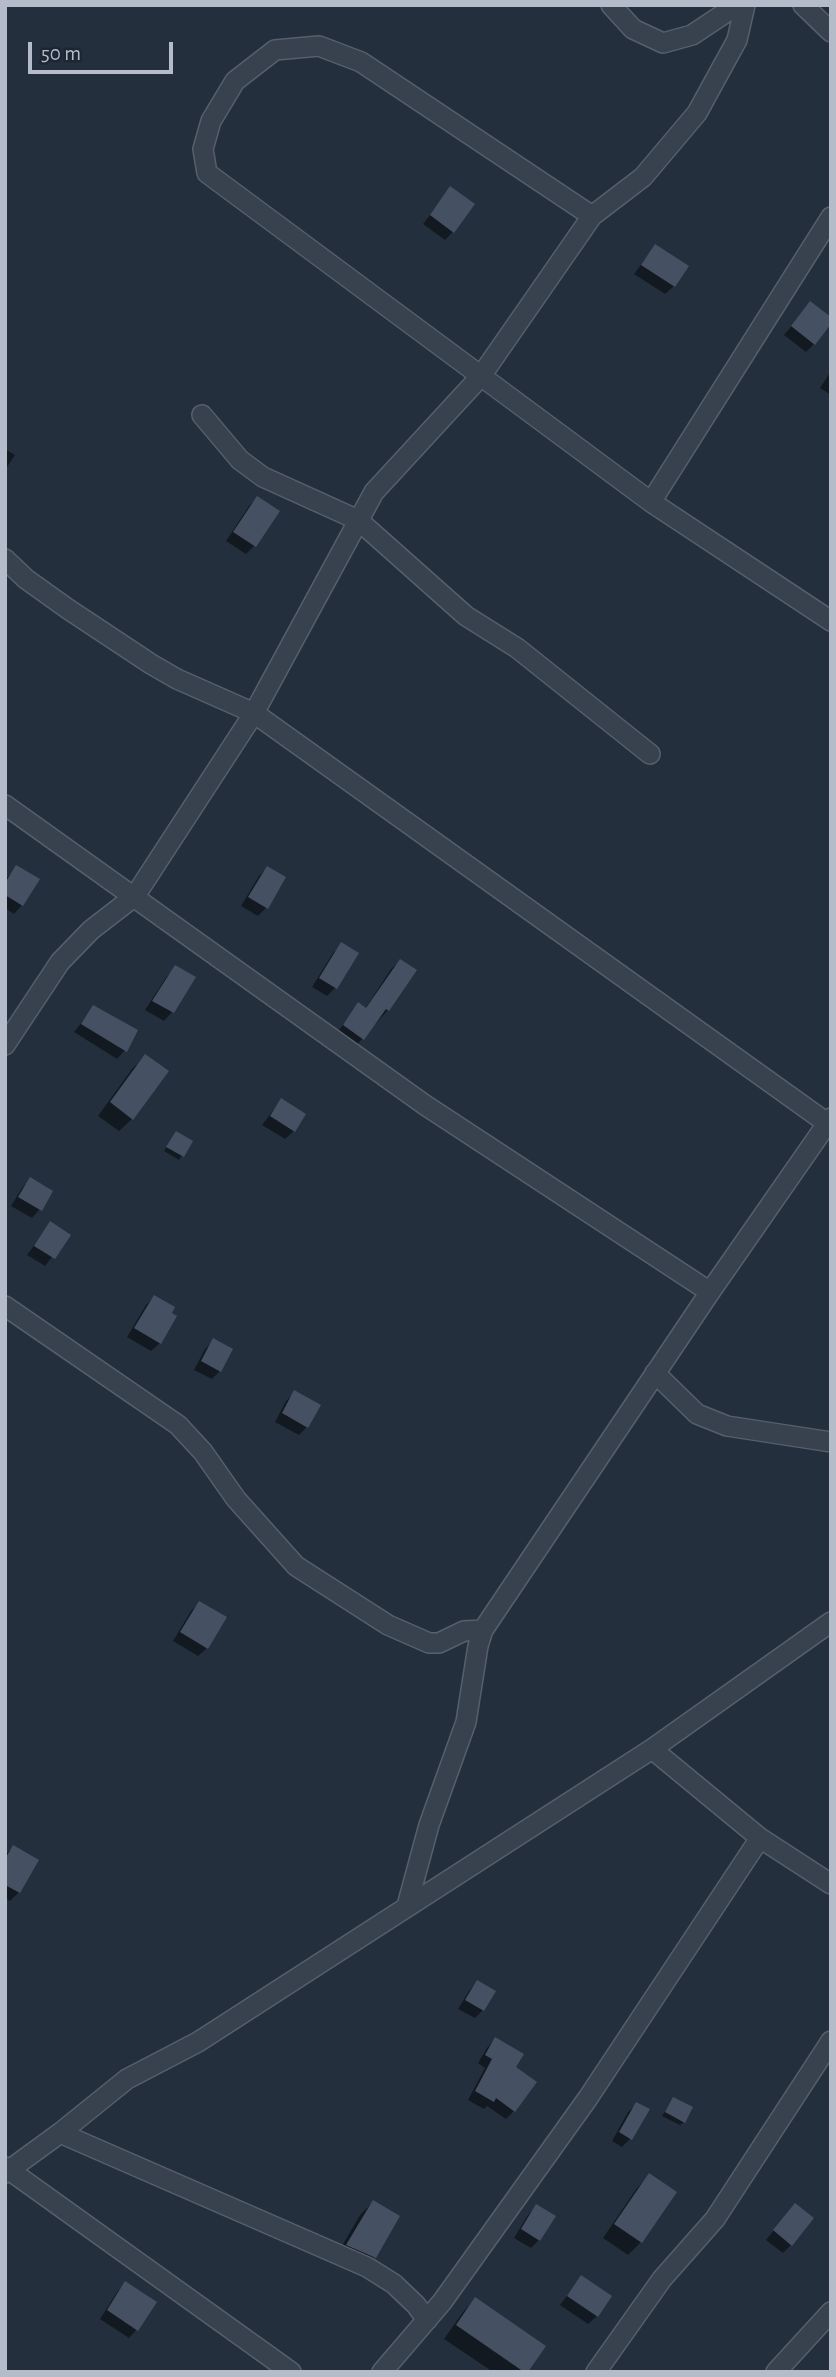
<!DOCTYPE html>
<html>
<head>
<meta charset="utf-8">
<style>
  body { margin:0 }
  #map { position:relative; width:836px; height:2377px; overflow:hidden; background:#242f3e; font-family:"Alegreya Sans",sans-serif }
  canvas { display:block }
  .frame { position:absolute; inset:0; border:7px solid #b4bcc9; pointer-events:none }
  .scale { position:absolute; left:28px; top:42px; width:145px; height:32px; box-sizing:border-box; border:4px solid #b4bcc9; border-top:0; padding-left:9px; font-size:21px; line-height:24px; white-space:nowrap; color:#b4bcc9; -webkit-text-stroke:5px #1d2633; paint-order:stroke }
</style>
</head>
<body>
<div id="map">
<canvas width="836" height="2377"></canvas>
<div class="frame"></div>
<div class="scale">50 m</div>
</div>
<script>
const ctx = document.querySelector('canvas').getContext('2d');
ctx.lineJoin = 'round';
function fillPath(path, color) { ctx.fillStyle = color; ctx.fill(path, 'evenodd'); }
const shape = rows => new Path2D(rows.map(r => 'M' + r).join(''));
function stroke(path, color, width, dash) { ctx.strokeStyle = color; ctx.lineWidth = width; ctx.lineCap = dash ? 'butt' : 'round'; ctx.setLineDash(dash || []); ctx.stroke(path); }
fillPath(shape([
  [451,188,453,232,445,240,423,224],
  [655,246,674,286,665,294,634,274],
  [810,304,814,344,806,352,784,335],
  [831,371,831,395,820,388],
  [5,449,15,455,5,470],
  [257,498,254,546,246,554,226,541,249,506],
  [17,867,22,905,14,914,5,908,5,880],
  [267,868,266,908,258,916,241,906,259,876],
  [341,945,357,954,335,988,327,996,312,987,333,953],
  [400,961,388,1010,355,1047,336,1034,358,1005,365,1009,391,969],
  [176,967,193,978,172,1012,164,1021,145,1010,167,976],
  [93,1008,125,1050,117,1059,74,1032],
  [145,1056,132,1119,119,1131,98,1116,132,1069],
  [281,1100,294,1131,285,1139,262,1125],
  [176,1133,191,1141,179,1160,164,1151],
  [30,1180,40,1209,32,1218,11,1206,22,1188],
  [51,1223,69,1235,45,1266,27,1255],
  [154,1297,160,1343,151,1351,127,1337,146,1305],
  [213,1341,220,1371,212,1379,194,1370,205,1349],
  [294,1393,307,1427,299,1435,275,1422,286,1401],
  [199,1603,207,1648,198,1656,173,1641,191,1611],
  [13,1847,37,1860,19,1892,10,1901,5,1898,5,1855],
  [477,1982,483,2010,475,2018,458,2009,469,1991],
  [495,2039,514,2067,514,2111,506,2119,487,2106,484,2109,468,2100,485,2068,478,2063,487,2048],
  [673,2099,684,2122,680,2125,662,2116],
  [637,2104,630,2139,622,2147,612,2141,628,2112],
  [650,2175,641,2242,628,2255,603,2238,637,2188],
  [373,2202,374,2257,361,2270,335,2258,360,2215],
  [537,2206,539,2240,531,2248,514,2238,528,2215],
  [787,2214,791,2245,783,2253,766,2240],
  [581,2278,597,2316,588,2324,560,2305],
  [125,2283,137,2329,129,2338,100,2319,117,2292],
  [475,2299,526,2372,493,2372,444,2339,463,2312]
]), '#0007');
fillPath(shape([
  [450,186,475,204,454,233,430,215],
  [655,244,689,266,675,287,641,265],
  [810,301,831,317,831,324,815,345,791,326],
  [257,496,280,511,256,547,233,532],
  [16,865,40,879,23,906,5,895,5,883],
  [267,866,286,877,268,909,248,897],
  [341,942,359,953,337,989,319,978],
  [400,959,417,970,389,1011,386,1009,364,1040,343,1025,358,1002,366,1008],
  [175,965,196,977,174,1013,152,1001],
  [93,1005,138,1030,127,1052,81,1024],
  [145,1054,169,1071,133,1120,110,1102],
  [281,1098,306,1114,295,1132,270,1116],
  [176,1131,193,1141,184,1157,166,1147],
  [30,1177,53,1191,42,1211,18,1197],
  [50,1221,71,1235,55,1259,34,1246],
  [154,1295,175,1307,172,1313,177,1316,161,1344,134,1328],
  [213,1338,233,1349,221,1372,201,1361],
  [294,1390,321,1405,308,1428,282,1413],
  [199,1601,227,1617,208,1649,180,1632],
  [13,1845,39,1860,20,1893,5,1885,5,1859],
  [477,1980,496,1991,484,2011,465,2000],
  [495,2037,524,2054,516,2067,537,2082,515,2112,496,2098,494,2102,475,2091,492,2059,485,2055],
  [673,2097,693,2107,685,2123,665,2112],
  [636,2102,650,2109,632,2140,619,2132],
  [649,2173,677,2192,642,2243,614,2224],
  [373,2200,400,2216,376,2258,346,2245],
  [795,2203,814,2218,792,2246,773,2230],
  [536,2204,556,2216,540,2241,521,2229],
  [581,2275,612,2296,598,2317,567,2296],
  [125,2281,157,2302,138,2331,107,2310],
  [475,2297,546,2346,528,2372,524,2372,456,2325]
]), '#455162');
const minor = shape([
  [611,5,633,29,663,43,692,35,737,5],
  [803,5,831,32],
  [592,216,361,62,319,46,275,50,235,81,211,121,203,149,207,173,651,502,831,621],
  [202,415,240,460,263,477,358,520,466,616,517,648,650,754],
  [651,502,831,217],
  [5,559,26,579,68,609,151,664,177,679,254,713,827,1123],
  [5,805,425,1105,710,1292],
  [5,1045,60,962,91,930,135,896,254,713,374,492,481,376,592,216,643,177,697,113,737,40,745,5],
  [5,1306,178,1425,203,1452,236,1499,296,1566,388,1625,429,1643,439,1643,464,1631,483,1630],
  [655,1373,697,1414,727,1426,831,1442],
  [652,1749,760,1838,831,1884],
  [407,1906,429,1825,466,1722,478,1646,483,1630,710,1292,831,1118],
  [60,2133,367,2267,394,2284,416,2305,427,2320],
  [5,2167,291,2372],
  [5,2173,60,2133,127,2079,198,2042,652,1749,831,1622],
  [382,2372,442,2302,588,2098,760,1838],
  [596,2372,662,2279,715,2219,831,2041],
  [776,2372,831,2312]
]);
stroke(minor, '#565f6c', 22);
stroke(minor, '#38414e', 19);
</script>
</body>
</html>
